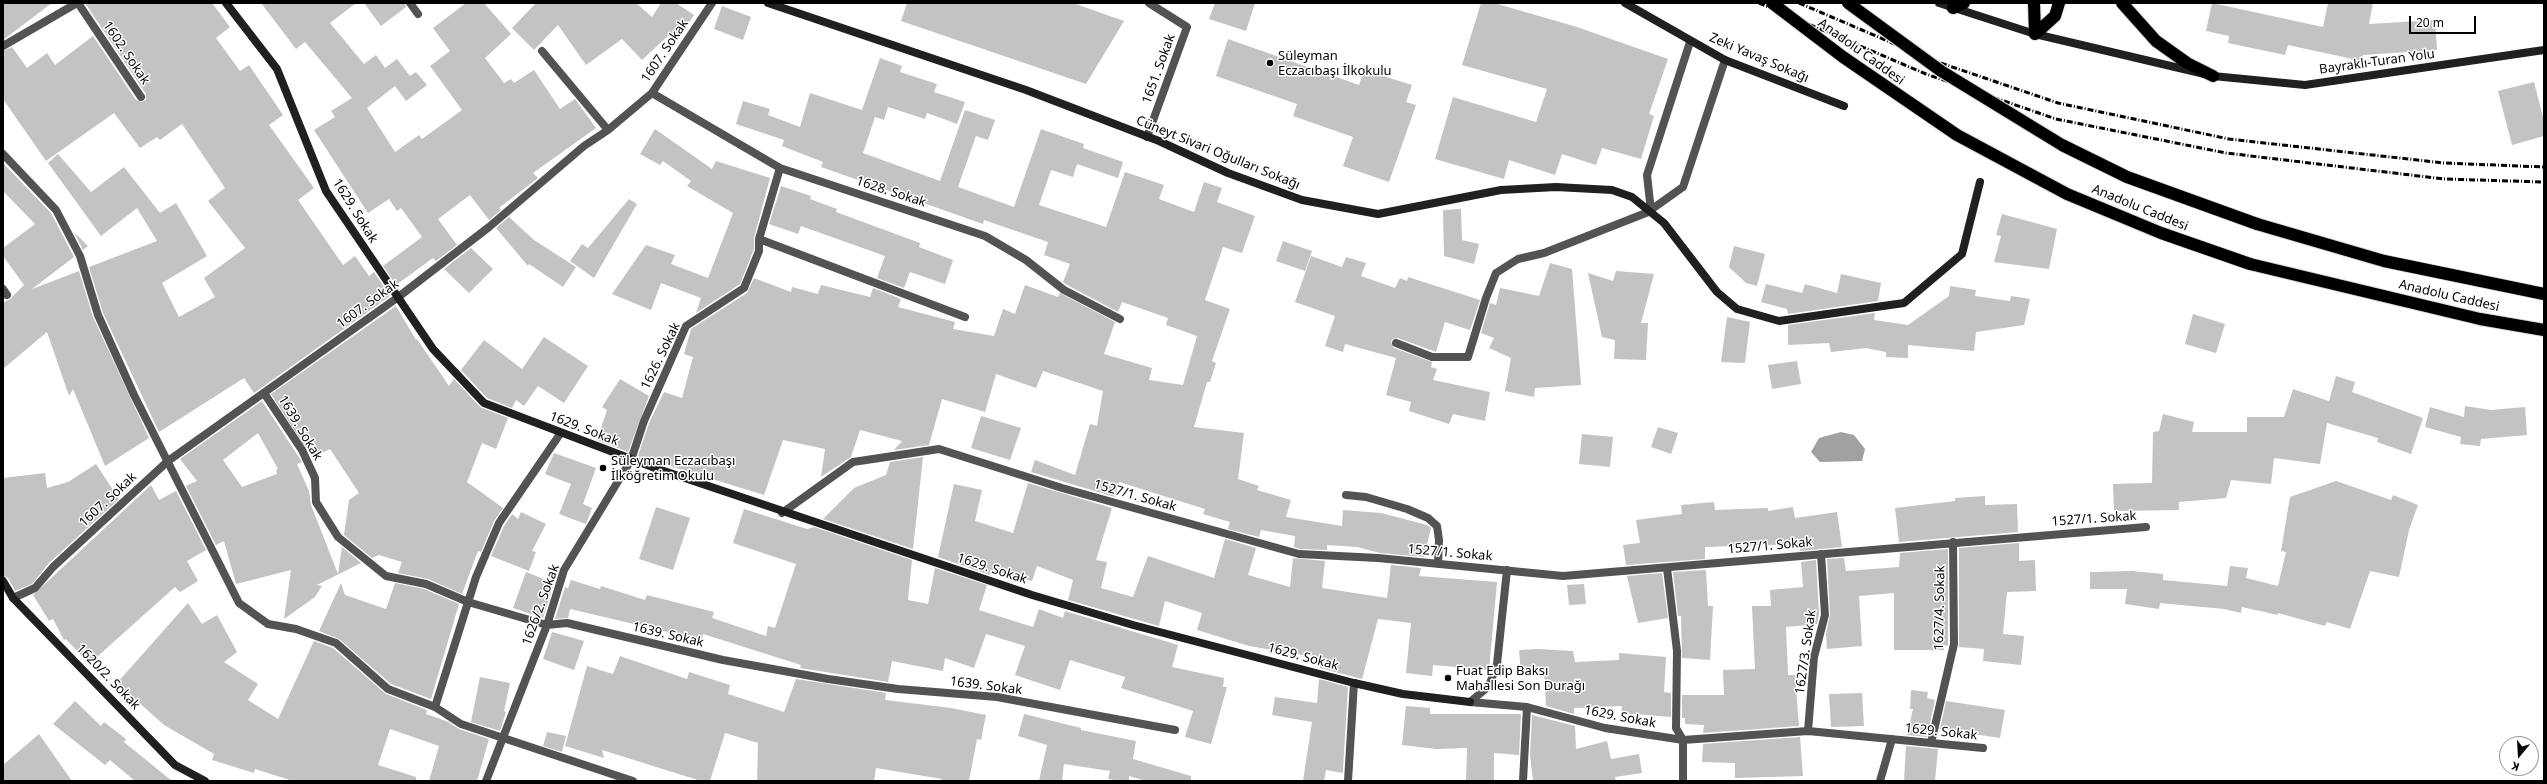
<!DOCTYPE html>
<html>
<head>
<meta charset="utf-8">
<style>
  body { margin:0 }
  #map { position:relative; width:2547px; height:784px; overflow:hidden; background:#fff; font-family:"Noto Sans",sans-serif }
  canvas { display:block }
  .frame { position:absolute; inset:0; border:4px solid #000; pointer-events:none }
  .north { position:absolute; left:2499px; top:736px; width:40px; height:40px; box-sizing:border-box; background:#fff; border:1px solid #999; border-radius:50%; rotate:198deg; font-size:11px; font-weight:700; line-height:16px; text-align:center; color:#000 }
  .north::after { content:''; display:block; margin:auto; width:14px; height:18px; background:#000; clip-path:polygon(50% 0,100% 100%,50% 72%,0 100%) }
  .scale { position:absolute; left:2409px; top:16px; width:67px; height:18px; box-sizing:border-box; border:2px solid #000; border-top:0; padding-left:5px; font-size:12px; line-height:14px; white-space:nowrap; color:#000; -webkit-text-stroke:3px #fff; paint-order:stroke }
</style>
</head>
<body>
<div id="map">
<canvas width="2547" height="784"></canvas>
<div class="frame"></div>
<div class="north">K</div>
<div class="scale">20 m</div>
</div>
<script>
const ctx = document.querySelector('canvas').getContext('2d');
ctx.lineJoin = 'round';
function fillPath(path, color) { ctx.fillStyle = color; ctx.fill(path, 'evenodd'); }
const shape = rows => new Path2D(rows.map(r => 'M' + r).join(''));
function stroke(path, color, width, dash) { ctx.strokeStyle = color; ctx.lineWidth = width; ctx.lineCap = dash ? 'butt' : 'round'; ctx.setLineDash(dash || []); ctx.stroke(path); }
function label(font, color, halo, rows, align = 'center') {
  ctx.font = font + ' "Noto Sans",sans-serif'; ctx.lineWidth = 3; ctx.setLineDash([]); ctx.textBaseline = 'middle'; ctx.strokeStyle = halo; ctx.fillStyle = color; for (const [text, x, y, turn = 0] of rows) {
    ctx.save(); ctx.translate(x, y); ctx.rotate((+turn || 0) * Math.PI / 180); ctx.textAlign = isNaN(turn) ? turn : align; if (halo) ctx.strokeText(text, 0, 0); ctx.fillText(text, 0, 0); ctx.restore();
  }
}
fillPath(shape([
  [1841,432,1854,435,1865,449,1862,461,1820,462,1811,452,1819,438]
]), '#a1a1a1');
fillPath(shape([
  [3,3,52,3,3,40],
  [85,3,212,3,230,27,216,38,240,71,249,65,283,115,269,125,314,188,298,200,343,265,355,256,369,276,374,272,390,296,254,393,244,378,159,432,103,313,89,267,157,241,137,208,101,236,48,163,58,154,91,192,124,167,160,213,176,203,207,256,162,283,179,317,215,297,204,278,245,248,208,201,225,188,182,124,160,140,157,137,140,148,114,113,46,161,3,99,3,51,12,47,27,68,47,53,55,65,93,36,136,100,141,102,146,100,146,94],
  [261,3,356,3,330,23,364,64,376,55,385,68,397,59,410,76,416,72,427,85,406,101,395,86,367,108,395,152,419,135,422,139,462,110,430,66,450,51,433,28,466,3,484,3,511,34,485,58,504,83,511,79,514,83,534,70,560,109,575,99,596,128,533,173,538,178,499,208,501,210,489,220,470,195,438,219,457,245,436,261,433,258,396,285,383,266,422,237,401,208,397,211,389,199,368,213,314,130,335,117,331,111,352,98,305,42,296,49],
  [364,3,405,3,406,7,381,26],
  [536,3,636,3,652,17,661,3,676,3,694,15,677,41,669,35,642,60,622,39,586,65,558,25,534,50,512,28],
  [907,3,1073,3,1124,21,1086,84,901,21],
  [1215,3,1255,3,1246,31,1209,19],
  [1481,3,1494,3,1577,27,1668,59,1649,114,1654,116,1641,159,1602,148,1596,165,1562,154,1555,175,1509,160,1504,179,1435,159,1453,97,1536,122,1547,89,1462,65],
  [2212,3,2323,27,2328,3,2373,3,2369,24,2435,20,2437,50,2363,55,2362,61,2288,45,2285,55,2228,43,2229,36,2206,31],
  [722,6,751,17,743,40,714,29],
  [1228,39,1359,85,1364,70,1412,85,1406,102,1416,105,1389,182,1343,166,1353,137,1293,116,1297,104,1216,76],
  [880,58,902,66,900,72,937,84,934,92,965,102,957,124,927,113,925,119,888,107,884,120,875,117,863,153,940,181,965,110,995,120,988,140,976,136,958,187,1014,207,1041,129,1084,144,1083,148,1123,162,1118,178,1077,164,1073,177,1051,170,1039,205,1106,227,1125,172,1164,185,1159,199,1194,212,1204,182,1222,188,1217,202,1255,216,1242,253,1223,247,1205,300,1230,309,1212,361,1216,363,1210,382,1207,382,1194,427,1244,433,1238,479,1259,486,1257,490,1291,500,1286,517,1342,526,1343,510,1381,513,1427,525,1431,528,1424,557,1380,553,1357,547,1327,545,1327,550,1300,549,1294,547,1295,536,1261,530,1259,537,1228,529,1230,522,1203,514,1205,509,1119,482,1115,497,1031,472,1035,460,1075,475,1090,424,1097,426,1103,391,1043,371,1036,388,996,374,985,412,942,399,929,445,894,450,902,441,860,430,851,457,821,477,825,449,783,440,764,495,638,456,649,423,664,392,682,398,693,357,684,354,691,329,747,293,754,278,791,292,792,287,818,294,821,285,870,297,873,288,901,299,898,307,955,322,953,329,994,336,1003,309,1015,314,1025,285,1058,297,1060,293,1115,322,1104,354,1152,368,1149,380,1183,385,1197,336,1166,325,1168,318,1122,302,1118,312,1067,285,1063,282,1070,264,1044,255,1048,242,984,220,983,224,821,167,823,162,782,146,784,140,736,124,743,101,770,109,768,115,800,127,810,93,862,110],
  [2534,82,2544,121,2544,136,2512,145,2498,91],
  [655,129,712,169,716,161,770,178,754,238,754,249,740,284,696,313,701,298,661,283,651,310,612,294,646,245,675,255,671,264,708,278,733,213,687,186,691,181,663,161,660,165,640,154],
  [3,163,51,213,74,257,32,289,79,271,93,317,149,438,105,466,73,389,69,396,47,332,3,369,3,303,10,299,24,285,3,256,3,248,35,224,3,191],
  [781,186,811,196,810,199,837,209,836,212,920,243,919,247,953,260,945,284,910,272,904,288,877,278,885,256,801,226,798,234,769,224],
  [629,199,637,204,594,278,570,261,582,244,588,248],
  [1461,209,1462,240,1479,244,1474,264,1444,256,1443,210],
  [2002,214,2057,229,2049,269,1994,262,2001,236,1996,235],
  [509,217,534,240,576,267,563,287,529,264,528,266,496,228],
  [74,232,88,246,83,250],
  [1283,241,1312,251,1305,271,1276,261],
  [1734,246,1765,254,1757,286,1746,283,1729,267],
  [471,248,493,269,469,293,444,269],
  [1311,256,1342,267,1346,257,1366,263,1361,276,1395,288,1400,278,1407,281,1408,277,1480,300,1470,330,1445,322,1436,352,1398,338,1392,339,1391,343,1394,348,1432,362,1431,367,1437,369,1433,380,1490,392,1485,421,1453,414,1449,424,1409,411,1411,402,1386,395,1396,358,1345,344,1343,352,1325,346,1335,316,1295,302],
  [1550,263,1572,269,1581,385,1535,388,1534,397,1505,391,1511,358,1489,348,1494,338,1481,333,1490,303,1496,305,1500,288,1539,296],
  [1616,271,1654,274,1641,323,1648,323,1646,360,1614,359,1615,340,1602,337,1588,273,1613,281],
  [1841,274,1881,283,1878,301,1788,314,1787,309,1761,302,1766,284,1802,293,1805,284,1837,293],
  [1950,286,1976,290,1975,296,2010,301,2011,296,2030,299,2024,325,1976,332,1974,351,1908,345,1908,358,1886,357,1886,352,1866,348,1831,352,1829,343,1788,345,1788,325,1875,313,1874,320,1908,325,1949,296],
  [396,306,416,340,417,339,449,386,454,379,480,407,508,418,496,449,482,443,467,482,503,508,494,521,481,552,478,551,462,594,428,579,398,573,402,562,379,555,372,558,344,535,349,500,359,493,330,449,312,458,271,394],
  [2193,314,2225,324,2216,353,2185,344],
  [1727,317,1750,322,1745,363,1721,362],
  [544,337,588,366,564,403,538,386,524,406,516,400,512,408,487,398,461,370,484,340,522,369],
  [1797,361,1801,384,1772,389,1768,365],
  [2336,376,2355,382,2352,392,2423,418,2411,454,2377,442,2378,438,2327,423,2320,464,2274,458,2271,484,2231,480,2226,498,2179,502,2179,510,2114,511,2113,484,2152,483,2153,432,2159,431,2163,414,2194,422,2192,432,2247,432,2247,417,2284,417,2293,389,2329,401],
  [620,379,649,396,628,452,597,440,607,410,602,407],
  [262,401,302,462,297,464,309,491,311,505,338,574,342,547,361,563,317,585,322,586,315,597,284,619,291,570,236,584,224,541,216,545,186,486,197,481,180,459],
  [258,433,278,469,276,470,277,474,242,487,223,460],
  [2465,406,2491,410,2525,407,2527,435,2481,439,2480,446,2460,444,2461,437,2425,427,2430,407,2464,417],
  [981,416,1021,428,1010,460,971,448],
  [1658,427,1678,433,1671,454,1651,447],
  [1582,434,1613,437,1610,467,1579,464],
  [554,453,596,468,583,504,592,508,586,524,559,514,571,484,545,474],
  [923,457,913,549,823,519,854,488,886,475,890,462],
  [96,464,119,499,49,563,32,584,15,591,8,578,3,576,3,478,45,473,47,488,68,482],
  [2336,481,2391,500,2393,495,2418,505,2409,530,2399,577,2370,571,2350,629,2327,622,2325,626,2278,613,2278,615,2242,607,2241,613,2224,609,2160,603,2159,609,2125,604,2127,589,2090,589,2090,572,2132,571,2163,574,2163,580,2227,586,2230,566,2248,568,2246,578,2278,586,2286,552,2281,551,2290,497],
  [1028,483,1112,508,1096,560,1107,562,1101,588,1133,597,1148,556,1214,578,1225,539,1256,548,1248,575,1290,587,1293,558,1325,561,1322,588,1387,598,1391,565,1421,568,1419,576,1497,582,1489,670,1433,665,1432,676,1406,673,1411,623,1378,619,1362,679,1320,668,1320,658,1249,646,1197,630,1202,613,1165,601,1159,626,1068,600,1073,580,1037,566,1032,581,992,570,990,575,938,557,954,484,982,490,975,521,1013,533],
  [151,485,159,500,176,491,206,550,187,561,198,581,180,592,175,587,89,664,66,639,64,640,53,619,49,621,33,595],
  [1985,496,1985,505,2017,504,2018,532,1899,542,1895,508,1955,501,1955,498],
  [1714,502,1715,510,1768,508,1768,511,1793,507,1795,518,1837,512,1842,547,1800,551,1799,544,1705,547,1705,559,1626,565,1623,545,1640,543,1636,520,1682,514,1681,505],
  [656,507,690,518,673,570,639,559],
  [744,509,807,529,814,527,912,560,908,600,928,604,935,568,987,585,979,610,1033,627,1039,609,1063,618,1065,611,1178,645,1172,667,1224,678,1223,687,1227,687,1211,744,1185,737,1193,711,1121,688,1125,677,1070,660,1060,690,1015,675,1025,646,986,634,974,668,945,658,943,671,892,661,888,682,800,668,801,665,703,634,702,640,570,609,568,618,555,619,565,587,568,588,571,580,600,589,601,586,645,600,647,595,714,612,712,618,766,636,768,626,775,628,796,564,733,543],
  [521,512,546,524,532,551,536,552,529,571,491,556,504,526,512,514,518,519],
  [2019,543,2019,561,2035,560,2036,591,2007,592,2003,634,2024,636,2021,665,1983,661,1984,649,1959,647,1959,548],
  [1948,549,1948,646,1944,645,1944,650,1894,650,1894,593,1859,596,1862,646,1827,649,1826,634,1830,615,1827,559,1844,558,1846,571,1899,567,1900,553],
  [1816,560,1819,614,1817,624,1786,627,1788,675,1795,675,1799,726,1703,733,1704,725,1685,724,1685,718,1682,718,1682,695,1724,695,1723,670,1755,669,1752,606,1771,606,1770,590,1803,587,1801,562],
  [1706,570,1708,606,1713,606,1710,660,1682,658,1681,616,1678,616,1673,572],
  [526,572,554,583,543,618,513,608],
  [1662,573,1668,618,1638,623,1627,576],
  [341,583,345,595,386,609,395,583,424,589,459,604,431,699,391,684,339,639,319,631],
  [1584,584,1586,604,1569,605,1567,585],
  [188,603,202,624,217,615,237,652,224,662,258,684,248,700,278,719,314,641,333,648,386,694,427,710,426,714,446,721,459,729,489,739,477,781,429,781,439,746,390,729,378,765,416,777,416,781,293,781,255,769,254,773,212,760,214,754,164,725,117,683],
  [552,632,584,641,574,670,543,659],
  [1537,649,1573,651,1575,662,1619,660,1619,653,1666,657,1664,692,1671,693,1671,717,1621,713,1622,706,1574,708,1574,714,1546,706,1544,672,1521,674,1519,650],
  [620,656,687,679,689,672,730,685,728,694,784,712,796,679,886,693,885,700,951,708,986,715,981,740,977,739,969,781,941,781,942,779,876,768,874,781,757,781,758,743,725,733,710,781,701,781,602,750,604,758,565,746,587,666,613,674],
  [480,677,510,683,504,711,506,712,500,731,471,722],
  [1319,679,1348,687,1343,769,1343,773,1326,770,1324,781,1303,781,1312,722,1272,715,1275,697,1317,703],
  [1911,690,1928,692,1927,698,1935,700,1927,737,1907,735,1913,709,1910,709],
  [1862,693,1864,726,1831,727,1829,694],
  [75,701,101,726,104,722,126,739,124,742,172,781,135,781,110,760,105,765,53,724],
  [1946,701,2005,710,2000,738,1940,729,1938,738],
  [1406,706,1430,708,1430,714,1521,714,1519,755,1494,753,1494,781,1466,781,1467,748,1436,749,1402,745],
  [1024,714,1081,728,1081,730,1136,741,1133,759,1191,776,1191,781,1146,781,1129,776,1129,781,1122,781,1108,779,1110,771,1064,764,1062,781,1039,781,1047,745,1018,736],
  [1532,715,1575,726,1576,749,1607,741,1611,759,1639,754,1642,773,1615,777,1616,781,1533,781,1530,756],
  [547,732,566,736,562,752,543,746],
  [39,734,72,781,3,781,3,765],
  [1800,737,1803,776,1735,778,1735,763,1702,762,1703,744],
  [1906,746,1938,749,1935,781,1904,781]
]), '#c3c3c3');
const highway = shape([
  [2034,3,2035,34],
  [2122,3,2156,41,2187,63,2213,76],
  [1953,8,1964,3],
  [2035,34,2055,16,2059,3],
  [2257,224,2384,261,2544,294],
  [2250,264,2480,319,2544,330]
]);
stroke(highway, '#dbdbdb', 14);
stroke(shape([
  [78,3,141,97],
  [410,3,418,14],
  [3,46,77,3],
  [542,51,608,130],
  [652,93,780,168,985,236,1026,260,1064,290,1120,319],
  [1147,137,1187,27,1149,3],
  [3,154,56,210,80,256,98,315,134,395,239,603,268,624,296,629,336,643,388,689,435,707,461,724,633,781],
  [1652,209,1683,187,1725,60],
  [759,239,965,317],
  [3,289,7,295],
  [1396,343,1432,357,1468,357,1486,298,1496,273,1518,259,1544,253,1651,211,1647,175,1690,42],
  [264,393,302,450,315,478,316,502,338,537,386,576,426,584,468,602,547,625,567,623,723,660,828,679,898,689,997,697,1175,730],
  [1346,495,1366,497,1407,509,1428,518,1437,526,1439,540,1438,564],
  [782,513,853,462,939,449,1062,488,1299,554,1378,558,1563,576,2146,527],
  [1667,568,1677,651,1676,728,1683,740,1683,781],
  [13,598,35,588,53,567,168,461,397,298,489,227,584,146,608,130,652,93,712,3],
  [1470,702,1527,707,1605,728,1683,740,1808,731,1983,748],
  [1470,702,1489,686,1497,664,1507,570],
  [435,707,476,577,499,523,560,434],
  [1808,731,1814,657,1825,615,1821,554],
  [1931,743,1954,644,1953,542],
  [486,781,547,625,564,570,631,460,644,421,686,326,744,288,759,251,759,239,780,168],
  [1348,781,1354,683],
  [1523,781,1527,707],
  [1880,781,1892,739]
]), '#535353', 8);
stroke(shape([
  [226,3,277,69,326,191,433,349,484,403,655,468,1032,595,1133,625,1354,683,1403,694,1470,702],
  [768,3,1026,90,1159,141,1228,173,1302,200,1378,214,1501,190,1556,187,1612,190,1632,197,1664,223,1717,292,1737,309,1779,321,1904,303,1962,254,1980,182],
  [1625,3,1725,60,1844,106],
  [1939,3,2035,34,2213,76,2305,85,2544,50],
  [3,581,13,598,175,765,205,781]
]), '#202020', 8);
stroke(highway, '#000', 12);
stroke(shape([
  [1759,3,1926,74,2056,119,2226,153,2444,179,2544,182],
  [1799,3,1932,60,2058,103,2229,139,2444,163,2544,167]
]), '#000', 3, [6, 2, 1, 2]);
const highwayBridge = shape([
  [1772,3,1843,57,1957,135,2067,194,2161,233,2250,264],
  [1848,3,1941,71,2062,145,2127,177,2257,224]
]);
stroke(highwayBridge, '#dbdbdb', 14, []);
stroke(highwayBridge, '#000', 12);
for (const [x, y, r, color] of [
  [1270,63,4,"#000"],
  [603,468,4,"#000"],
  [1448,678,4,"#000"]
]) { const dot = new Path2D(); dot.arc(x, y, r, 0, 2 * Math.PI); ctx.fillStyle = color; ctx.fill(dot); stroke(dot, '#fff', 1.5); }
label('13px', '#000', '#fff', [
  ["1607. Sokak",665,51,-56],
  ["Anadolu Caddesi",1861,52,36],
  ["1602. Sokak",126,53,56],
  ["Zeki Yavaş Sokağı",1759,58,23],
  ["Bayraklı-Turan Yolu",2377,62,-8],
  ["1651. Sokak",1159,69,-70],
  ["Cüneyt Sivari Oğulları Sokağı",1218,153,22],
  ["1628. Sokak",891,192,18],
  ["Anadolu Caddesi",2140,208,22],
  ["1629. Sokak",355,211,58],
  ["Anadolu Caddesi",2449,296,13],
  ["1607. Sokak",368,304,-36],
  ["1626. Sokak",661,356,-64],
  ["1639. Sokak",300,428,59],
  ["1629. Sokak",584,429,21],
  ["1527/1. Sokak",1135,496,16],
  ["1607. Sokak",108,500,-43],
  ["1527/1. Sokak",2094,519,-4],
  ["1527/1. Sokak",1770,546,-5],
  ["1527/1. Sokak",1450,553,5],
  ["1629. Sokak",992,569,18],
  ["1626/2. Sokak",541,605,-70],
  ["1627/4. Sokak",1940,608,-89],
  ["1639. Sokak",668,635,13],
  ["1627/3. Sokak",1806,652,-82],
  ["1629. Sokak",1303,657,15],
  ["1620/2. Sokak",108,677,46],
  ["1639. Sokak",986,686,7],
  ["1629. Sokak",1620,717,11],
  ["1629. Sokak",1941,732,6]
]);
label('13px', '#000', '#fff', [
  ["Süleyman",1278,56],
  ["Eczacıbaşı İlkokulu",1278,71],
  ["Süleyman Eczacıbaşı",611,461],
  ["İlköğretim Okulu",611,476],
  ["Fuat Edip Baksı",1456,671],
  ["Mahallesi Son Durağı",1456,686]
], 'left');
</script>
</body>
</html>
